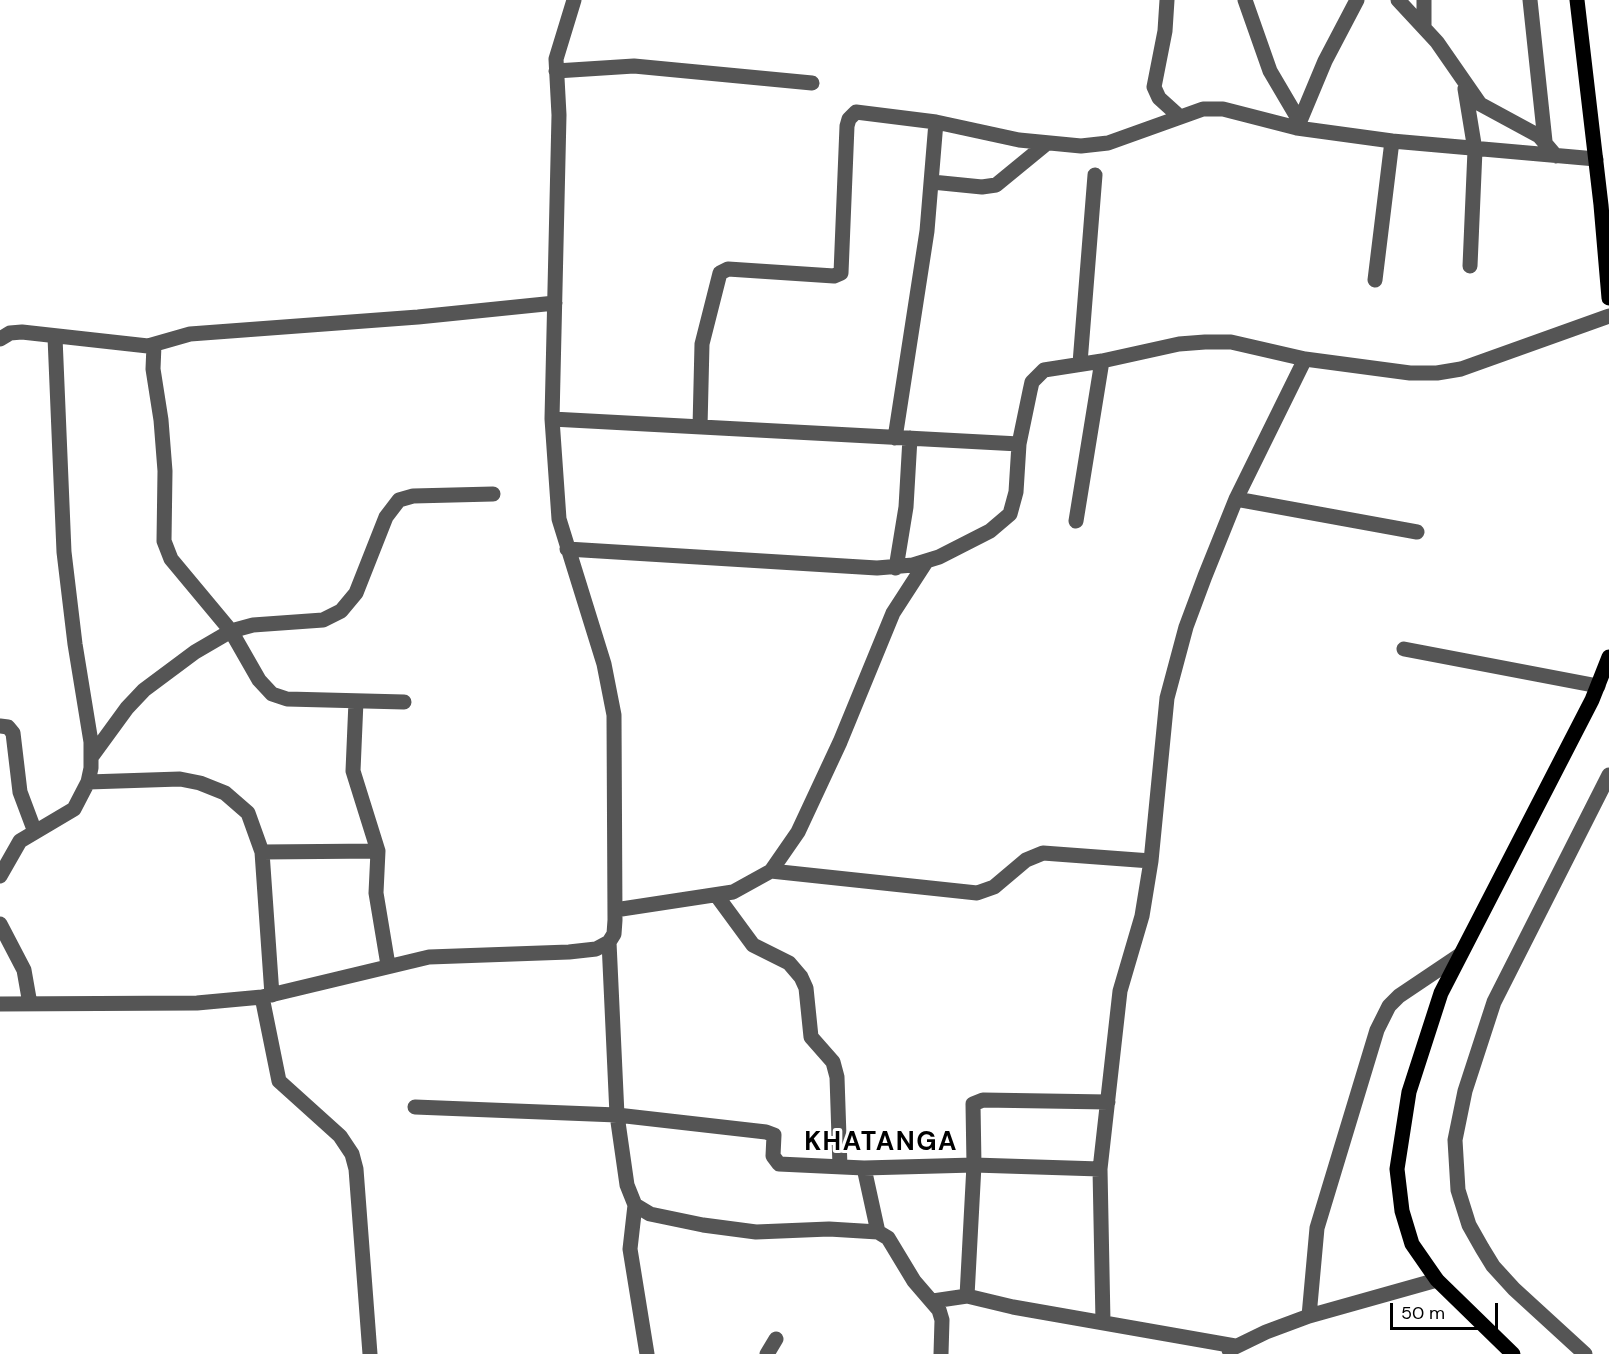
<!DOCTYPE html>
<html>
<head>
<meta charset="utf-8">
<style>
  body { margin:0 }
  #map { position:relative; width:1609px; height:1354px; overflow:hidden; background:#fff; font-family:"DM Sans",sans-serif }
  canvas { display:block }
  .scale { position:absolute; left:1390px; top:1303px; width:108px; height:27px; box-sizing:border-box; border:3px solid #000; border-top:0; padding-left:8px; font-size:18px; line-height:21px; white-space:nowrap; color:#000; -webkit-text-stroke:4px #fff; paint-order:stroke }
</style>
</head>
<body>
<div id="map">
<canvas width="1609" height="1354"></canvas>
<div class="scale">50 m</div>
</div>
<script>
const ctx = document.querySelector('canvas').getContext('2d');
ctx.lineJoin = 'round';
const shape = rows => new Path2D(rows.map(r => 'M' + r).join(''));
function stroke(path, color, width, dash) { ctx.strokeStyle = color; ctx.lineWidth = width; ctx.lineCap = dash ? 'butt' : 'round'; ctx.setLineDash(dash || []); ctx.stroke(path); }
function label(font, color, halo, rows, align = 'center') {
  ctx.font = font + ' "DM Sans",sans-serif'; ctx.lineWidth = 6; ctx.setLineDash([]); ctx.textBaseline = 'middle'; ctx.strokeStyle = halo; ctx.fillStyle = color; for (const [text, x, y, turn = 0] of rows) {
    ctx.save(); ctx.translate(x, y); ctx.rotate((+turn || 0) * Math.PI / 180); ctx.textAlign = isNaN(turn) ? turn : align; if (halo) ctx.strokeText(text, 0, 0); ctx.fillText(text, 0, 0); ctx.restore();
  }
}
stroke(shape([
  [1167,0,1165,31,1154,87,1159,98,1180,117],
  [1245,0,1270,71,1300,122],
  [1398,0,1437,42,1480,104,1539,136,1556,156],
  [1424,0,1424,27],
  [1530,0,1545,141],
  [556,71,634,66,812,83],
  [1465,89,1475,150,1470,266],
  [1297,128,1325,61,1357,0],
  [932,182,982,187,996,185,1046,144],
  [1375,280,1392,141,1596,159],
  [0,339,10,333,22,332,148,346,190,334,418,317,555,303],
  [154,345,153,369,161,420,165,471,164,541,171,559,231,631,259,680,272,694,287,699,404,702],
  [1080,363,1095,175],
  [552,419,1019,444],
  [700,427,702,344,720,273,728,269,834,276,841,273,847,126,849,119,856,112,936,122,1019,140,1081,146,1108,143,1203,109,1223,109,1297,128,1392,141],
  [895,438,927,231,936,122],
  [1236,499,1417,532],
  [1076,521,1102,361],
  [567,549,877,568,913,565,939,557,990,531,1010,514,1016,492,1019,444,1030,391,1032,382,1044,370,1102,361,1179,344,1205,342,1231,342,1305,359],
  [896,568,906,507,910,438],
  [1404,649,1598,686],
  [356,701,353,771,378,851,376,893,388,965],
  [0,726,8,727,13,733,20,792,35,832],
  [92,756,127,708,144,690,195,652,231,631,253,625,323,620,341,611,356,593,386,517,399,500,413,496,493,494],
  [88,782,180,779,200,783,225,793,248,813,262,852,272,995],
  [262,852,378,851],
  [771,871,977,893,994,887,1026,860,1043,853,1151,861],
  [0,876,20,841,74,809,88,782,91,768,91,742,75,644,64,552,55,337],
  [717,896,753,945,789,963,801,977,806,988,811,1037,833,1062,837,1077,840,1167],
  [615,910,733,892,771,871,798,832,840,742,893,613,926,562],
  [0,924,24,970,30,1004],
  [609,942,617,1115,627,1185,635,1205,650,1214,703,1225,756,1232,829,1229,878,1232,888,1238,914,1281,939,1310,942,1320,941,1354],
  [262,997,279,1081,340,1136,352,1154,356,1169,370,1354],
  [0,1004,197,1003,262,997,429,957,569,952,596,949,609,942,614,934,615,920,614,715,604,664,559,519,552,419,559,115,556,59,574,0],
  [415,1107,617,1115,766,1132,774,1135,773,1156,779,1164,864,1168],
  [635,1205,630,1249,647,1354],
  [878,1232,864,1168,974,1165,1100,1169],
  [967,1296,974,1165,973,1104,983,1100,1108,1102],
  [933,1301,967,1296,1013,1307,1235,1346],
  [1309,1316,1317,1228,1377,1030,1389,1006,1399,996,1460,955],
  [1103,1322,1100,1169,1120,991,1142,916,1151,861,1167,698,1186,627,1205,576,1236,499,1305,359,1410,373,1437,373,1461,369,1609,316],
  [1229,1350,1266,1332,1309,1316,1437,1280],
  [767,1354,776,1339],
  [1585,1354,1514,1289,1493,1266,1482,1248,1469,1225,1458,1190,1455,1140,1465,1091,1494,1002,1609,775]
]), '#555', 15);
stroke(shape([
  [1577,0,1601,205,1609,298],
  [1513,1354,1437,1280,1412,1244,1402,1211,1397,1169,1409,1092,1441,993,1592,700,1609,657]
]), '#000', 15);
ctx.letterSpacing = '1.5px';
label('bold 26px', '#000', '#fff', [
  ["KHATANGA",881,1143]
]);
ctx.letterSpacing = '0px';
</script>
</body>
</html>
